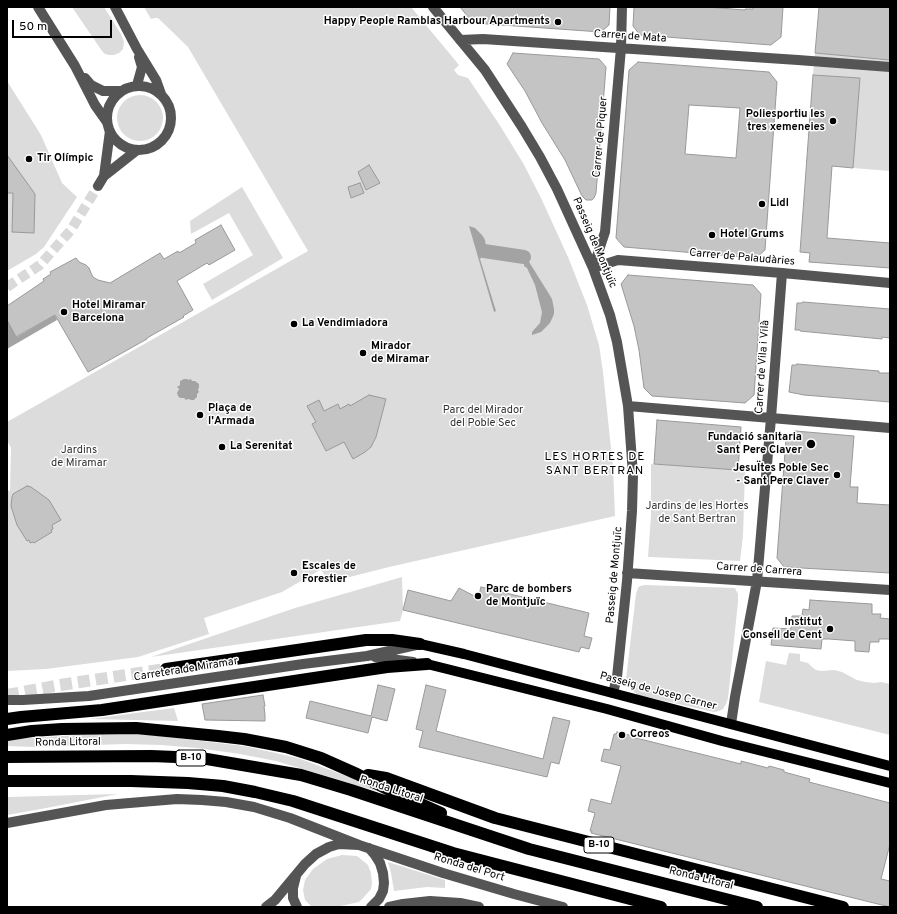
<!DOCTYPE html>
<html>
<head>
<meta charset="utf-8">
<style>
  body { margin:0 }
  #map { position:relative; width:897px; height:914px; overflow:hidden; background:#fff; font-family:Overpass,sans-serif }
  canvas { display:block }
  .frame { position:absolute; inset:0; border:8px solid #000; pointer-events:none }
  .scale { position:absolute; left:12px; top:20px; width:100px; height:18px; box-sizing:border-box; border:2px solid #000; border-top:0; padding-left:5px; font-size:12px; line-height:14px; white-space:nowrap; color:#000; -webkit-text-stroke:3px #fff; paint-order:stroke }
</style>
</head>
<body>
<div id="map">
<canvas width="897" height="914"></canvas>
<div class="frame"></div>
<div class="scale">50 m</div>
</div>
<script>
const ctx = document.querySelector('canvas').getContext('2d');
ctx.lineJoin = 'round';
function fillPath(path, color) { ctx.fillStyle = color; ctx.fill(path, 'evenodd'); }
const shape = rows => new Path2D(rows.map(r => 'M' + r).join(''));
function stroke(path, color, width, dash) { ctx.strokeStyle = color; ctx.lineWidth = width; ctx.lineCap = dash ? 'butt' : 'round'; ctx.setLineDash(dash || []); ctx.stroke(path); }
function label(font, color, halo, rows, align = 'center') {
  ctx.font = font + ' Overpass,sans-serif'; ctx.lineWidth = 3; ctx.setLineDash([]); ctx.textBaseline = 'middle'; ctx.strokeStyle = halo; ctx.fillStyle = color; for (const [text, x, y, turn = 0] of rows) {
    ctx.save(); ctx.translate(x, y); ctx.rotate((+turn || 0) * Math.PI / 180); ctx.textAlign = isNaN(turn) ? turn : align; if (halo) ctx.strokeText(text, 0, 0); ctx.fillText(text, 0, 0); ctx.restore();
  }
}
fillPath(shape([
  [72,7,104,7,121,34,124,42,123,49,119,53,114,55,109,55,105,54,102,51],
  [144,7,411,7,459,65,454,70,458,75,468,78,499,124,523,163,541,198,568,257,587,305,599,345,603,372,610,439,613,467,615,516,389,567,330,582,328,581,322,571,320,570,282,592,204,618,209,634,138,657,46,669,7,671,7,490,10,491,11,448,7,440,7,422,308,251,188,47,158,18,155,18,151,19],
  [189,380,192,381,196,399,192,400,184,398,178,391,180,385],
  [815,53,890,60,890,171,853,168,860,78,813,75],
  [7,81,41,135,62,183,77,197,44,247,36,254,7,271],
  '117 118a23 23 0 1 1 46 0a23 23 0 1 1-46 0Z',
  [242,187,283,258,212,300,203,284,253,255,229,213,191,234,190,221],
  [651,464,745,470,743,536,740,561,648,557,651,516],
  [402,577,403,610,400,621,151,657,295,608],
  [645,585,735,588,738,594,738,602,728,698,726,704,723,709,719,711,714,712,638,695,631,689,626,679,636,594,638,588,640,586],
  [789,653,800,654,800,661,808,663,812,667,816,670,821,671,834,670,842,672,857,680,865,682,874,683,881,682,890,684,890,735,759,702,766,661,786,665],
  [174,708,178,721,90,719],
  [95,734,142,734,244,746,298,758,373,786,376,791,276,761,240,754,197,748,161,745,125,744,34,747,7,746,7,740,12,739],
  [118,794,41,809,7,815,7,797],
  [342,855,357,856,368,865,371,873,372,883,371,889,364,897,359,902,336,907,312,907,305,900,303,890,305,880,313,869,327,859],
  [388,862,445,880,445,888,427,887,394,891,391,873]
]), '#dcdcdc');
fillPath(shape([
  [469,226,475,228,482,235,485,240,486,246,482,257,480,259,496,311,494,312],
  [524,256,526,257,549,294,552,299,554,309,554,314,550,323,541,332,532,335,532,332,540,323,542,312,535,285,527,268,524,266],
  [55,315,57,320,7,349,7,323,17,317,9,324,17,337],
  [184,379,187,379,189,380,191,379,192,381,195,381,199,384,199,387,198,390,199,392,197,394,197,397,194,400,191,400,188,399,186,400,184,398,180,398,178,396,177,393,179,389,177,387,180,385,180,381]
]), '#a3a3a3');
stroke(shape([
  [484,251,524,257]
]), '#a3a3a3', 14);
const building = shape([
  [460,7,610,7,609,25,601,32,473,23,460,7],
  [634,7,707,7,745,10,745,9,753,9,753,7,783,7,781,37,771,45,640,35,633,26,634,7],
  [819,7,890,7,890,60,815,53,819,7],
  [513,53,599,59,606,67,596,193,594,198,592,200,586,200,582,196,565,160,542,123,525,91,507,64,513,53],
  [638,62,769,72,777,82,765,250,756,258,624,247,616,238,629,70,638,62],
  [689,105,740,108,736,158,685,154,689,105],
  [813,75,860,78,853,168,832,166,827,238,890,243,890,268,809,262,810,253,800,252,813,75],
  [7,155,35,194,34,233,12,232,13,193,7,193,7,155],
  [369,165,380,183,366,190,358,172,369,165],
  [360,183,364,193,351,198,348,187,360,183],
  [221,225,235,250,209,265,207,263,177,281,193,310,183,316,184,317,147,338,147,339,88,372,55,315,16,337,7,320,7,306,44,281,43,279,51,274,50,272,76,258,79,262,86,265,89,268,91,273,93,277,98,280,110,283,160,253,164,259,178,251,179,253,196,243,195,240,221,225],
  [628,275,753,285,761,294,754,395,745,403,652,396,644,388,639,350,634,326,621,284,628,275],
  [803,302,890,309,890,338,882,337,882,339,800,331,800,330,795,330,797,303,802,303,803,302],
  [797,364,879,371,879,373,890,373,890,402,804,395,789,392,792,365,797,365,797,364],
  [369,395,386,399,376,437,371,447,365,452,353,459,344,442,326,451,312,424,316,422,307,406,319,400,324,411,338,404,340,409,349,404,350,406,369,395],
  [657,420,741,427,738,470,654,464,657,420],
  [795,431,854,436,850,487,858,487,857,503,890,505,890,573,784,567,777,558,786,439,795,431],
  [27,486,31,487,49,500,61,520,52,525,53,529,51,530,52,532,34,543,33,542,30,543,29,540,27,541,17,525,11,506,12,497,13,494,27,486],
  [481,587,589,613,584,636,592,638,589,649,581,647,579,652,403,610,408,590,451,601,459,588,478,598,481,587],
  [810,600,872,604,872,614,881,614,880,618,890,619,890,639,879,639,879,642,870,642,869,652,855,651,855,641,829,639,822,639,821,649,771,645,773,628,791,629,792,616,802,616,803,609,809,610,810,600],
  [378,685,395,689,387,721,372,717,368,733,306,718,310,701,371,716,378,685],
  [426,685,446,690,436,731,543,759,553,717,570,721,559,764,551,762,547,777,419,747,423,731,416,729,426,685],
  [263,695,265,706,264,706,265,715,265,721,205,720,202,704,263,695],
  [617,732,633,736,632,737,741,764,741,761,768,768,769,766,784,770,784,772,810,779,809,782,890,803,890,844,881,879,890,881,890,907,591,833,592,831,590,831,595,813,588,811,591,799,611,804,621,766,601,761,604,749,610,750,614,734,616,734,617,732]
]);
fillPath(building, '#c4c4c4');
stroke(building, '#999', 1);
stroke(shape([
  [7,287,40,265,71,230,98,186]
]), '#d9d9d9', 10, [10, 5]);
stroke(shape([
  [7,695,60,685,166,669]
]), '#d9d9d9', 12, [12, 6]);
stroke(shape([
  [38,7,75,66,95,105,107,122],
  [115,7,137,49,156,80,161,94],
  [433,7,485,70,522,127,540,157,557,189,593,268,610,315,617,342,628,406,633,475,632,511,627,581,617,677,613,693],
  [460,40,483,39,798,60,890,67],
  [85,78,91,85,103,91,120,91],
  [137,85,142,67,139,57],
  '107 118a32 32 0 1 1 64 0a32 32 0 1 1-64 0Z',
  [104,176,137,150],
  [98,186,104,176,110,131],
  [593,268,618,260,782,273,890,283],
  [593,268,605,232,621,48,622,7],
  [628,406,890,428],
  [627,573,890,590],
  [375,657,413,662],
  [7,700,23,700,89,696,303,664,367,656,416,645],
  [731,724,735,697,757,581,771,418,782,273],
  [7,823,106,805,177,799,202,800,226,802,254,807,290,818,359,845],
  [369,848,375,855,380,863,383,873,384,883,383,891,379,899,371,907],
  [296,876,293,888,293,898,297,907],
  [266,907,275,900,305,864,316,854,329,847,339,844,359,845,443,873,514,894,563,907],
  [389,907,403,904,430,901,460,903,479,907]
]), '#555', 10);
stroke(shape([
  [420,644,464,654,890,766],
  [427,664,607,709,722,741,890,783]
]), '#000', 10);
stroke(shape([
  [166,669,366,640,392,640,420,644],
  [7,719,21,717,102,710,387,667,427,664],
  [7,735,32,731,62,729,136,728,218,736,244,739,286,747,321,758,357,774,387,789,441,813],
  [7,757,151,756,201,758,301,775,351,790,529,849,757,907],
  [368,775,386,778,495,818,843,907],
  [7,781,131,781,188,783,223,786,255,792,293,801,453,853,661,907]
]), '#000', 12);
for (const [x, y, r, color] of [
  [558,22,4,"#000"],
  [833,121,4,"#000"],
  [29,159,4,"#000"],
  [762,204,4,"#000"],
  [712,235,4,"#000"],
  [64,312,4,"#000"],
  [294,324,4,"#000"],
  [363,353,4,"#000"],
  [200,415,4,"#000"],
  [811,444,5,"#000"],
  [222,447,4,"#000"],
  [837,475,4,"#000"],
  [294,573,4,"#000"],
  [478,596,4,"#000"],
  [830,629,4,"#000"],
  [622,735,4,"#000"]
]) { const dot = new Path2D(); dot.arc(x, y, r, 0, 2 * Math.PI); ctx.fillStyle = color; ctx.fill(dot); stroke(dot, '#fff', 1.5); }
for (const [x, y, w] of [
  [191,758,30],
  [599,845,30]
]) { const box = new Path2D(); box.roundRect(x - w / 2, y - 8, w, 16, 3); ctx.fillStyle = '#fff'; ctx.fill(box); stroke(box, '#000', 1); }
label('bold 10px', '#000', null, [
  ["B-10",191,758],
  ["B-10",599,845]
]);
label('bold 11px', '#000', '#fff', [
  ["Happy People Ramblas Harbour Apartments",550,22,"right"],
  ["Poliesportiu les",825,115,"right"],
  ["tres xemeneies",825,128,"right"],
  ["Tir Olímpic",37,159],
  ["Lidl",770,204],
  ["Hotel Grums",720,235],
  ["Hotel Miramar",72,306],
  ["Barcelona",72,319],
  ["La Vendimiadora",302,324],
  ["Mirador",371,347],
  ["de Miramar",371,360],
  ["Plaça de",208,409],
  ["l'Armada",208,422],
  ["Fundació sanitaria",802,438,"right"],
  ["Sant Pere Claver",802,451,"right"],
  ["La Serenitat",230,447],
  ["JesuÏtes Poble Sec",829,469,"right"],
  ["- Sant Pere Claver",829,482,"right"],
  ["Escales de",302,567],
  ["Forestier",302,580],
  ["Parc de bombers",486,590],
  ["de Montjuïc",486,603],
  ["Institut",822,623,"right"],
  ["Consell de Cent",822,636,"right"],
  ["Correos",630,735]
], 'left');
label('11px', '#000', '#fff', [
  ["Carrer de Mata",630,37,4],
  ["Carrer de Piquer",601,137,-85],
  ["Passeig de Montjuïc",594,243,67],
  ["Carrer de Palaudàries",742,258,5],
  ["Carrer de Vila i Vilà",763,367,-86],
  ["Carrer de Carrera",759,570,4],
  ["Passeig de Montjuïc",615,575,-85],
  ["Carretera de Miramar",186,670,-9],
  ["Passeig de Josep Carner",658,692,15],
  ["Ronda Litoral",68,743,-1],
  ["Ronda Litoral",391,790,18],
  ["Ronda del Port",469,868,17],
  ["Ronda Litoral",701,879,14]
]);
label('11px', '#333', '#fff', [
  ["Parc del Mirador",483,411],
  ["del Poble Sec",483,424],
  ["Jardins",79,451],
  ["de Miramar",79,464],
  ["Jardins de les Hortes",697,507],
  ["de Sant Bertran",697,520]
]);
ctx.letterSpacing = '1px';
label('12px', '#000', '#fff', [
  ["LES HORTES DE",595,458],
  ["SANT BERTRAN",595,472]
]);
ctx.letterSpacing = '0px';
</script>
</body>
</html>
